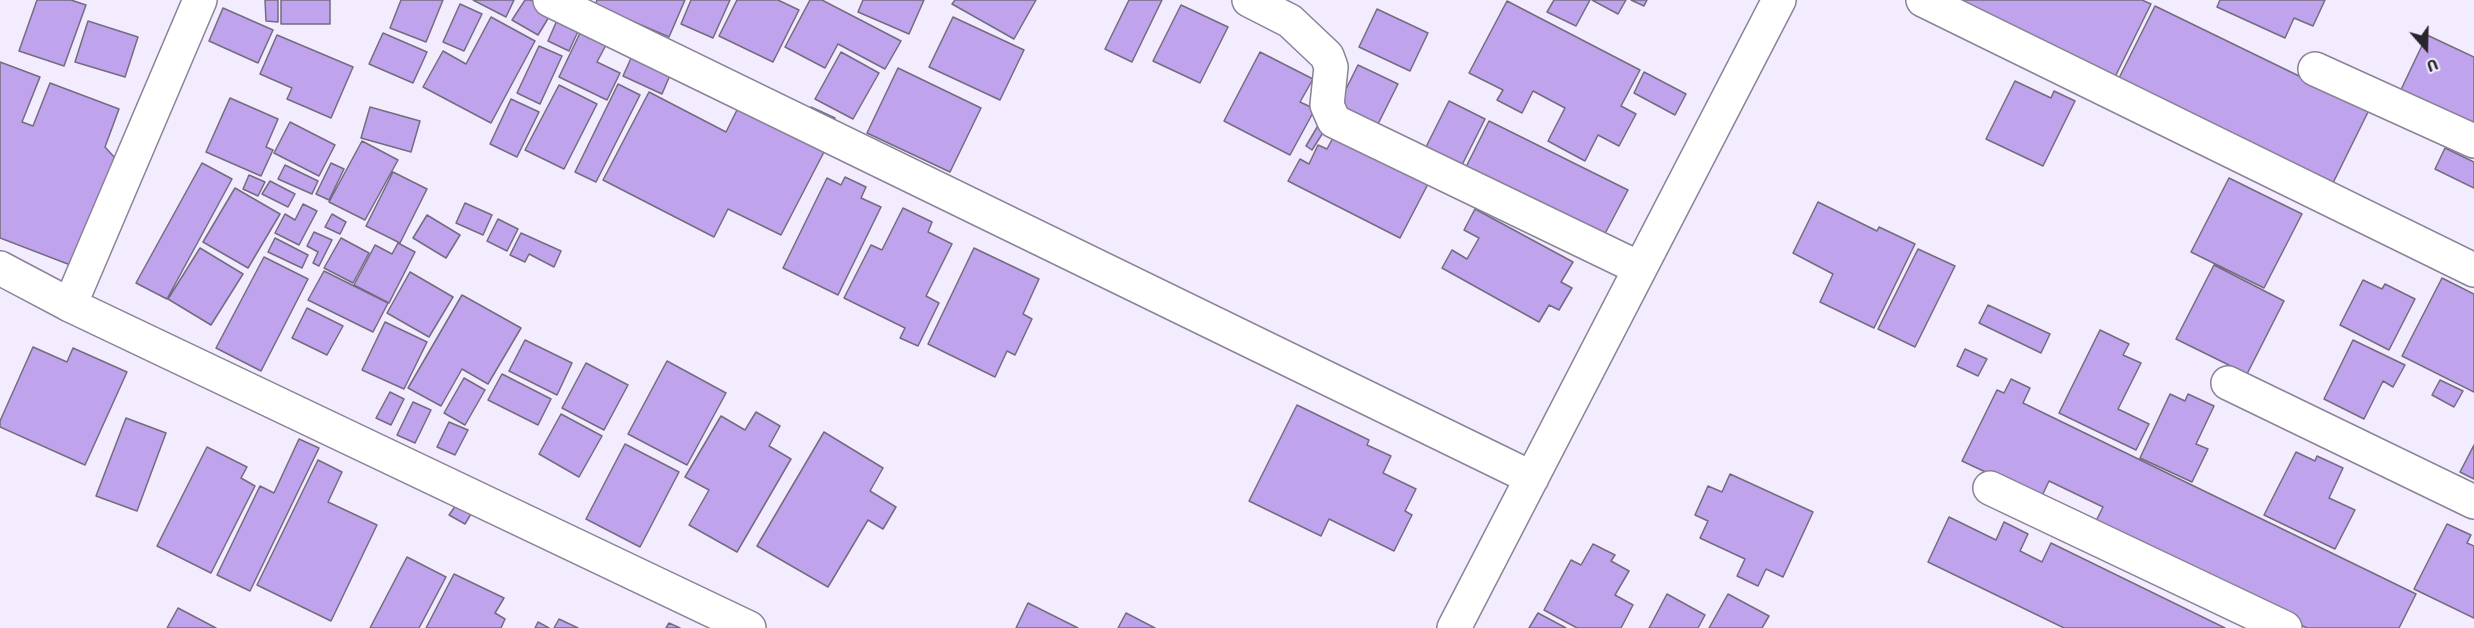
<!DOCTYPE html>
<html>
<head>
<meta charset="utf-8">
<style>
  body { margin:0 }
  #map { position:relative; width:2474px; height:628px; overflow:hidden; background:#f3ecff; font-family:Signika,sans-serif }
  canvas { display:block }
  .north { position:absolute; left:2396px; top:18px; width:60px; height:60px; -webkit-text-stroke:4px #f3ecff; paint-order:stroke; rotate:160deg; font-size:16px; font-weight:700; line-height:24px; text-align:center; color:#28252d }
  .north::after { content:''; display:block; margin:auto; width:21px; height:27px; background:#28252d; clip-path:polygon(50% 0,100% 100%,50% 72%,0 100%) }
</style>
</head>
<body>
<div id="map">
<canvas width="2474" height="628"></canvas>
<div class="north">U</div>
</div>
<script>
const ctx = document.querySelector('canvas').getContext('2d');
ctx.lineJoin = 'round';
function fillPath(path, color) { ctx.fillStyle = color; ctx.fill(path, 'evenodd'); }
const shape = rows => new Path2D(rows.map(r => 'M' + r).join(''));
function stroke(path, color, width, dash) { ctx.strokeStyle = color; ctx.lineWidth = width; ctx.lineCap = dash ? 'butt' : 'round'; ctx.setLineDash(dash || []); ctx.stroke(path); }
const building = shape([
  [37,0,71,0,86,5,64,66,19,51,37,0],
  [265,0,278,0,278,22,266,21,265,0],
  [281,0,330,0,330,24,281,24,281,0],
  [401,0,443,0,426,42,390,28,401,0],
  [473,0,514,0,506,17,473,0],
  [525,0,531,0,552,12,538,35,512,20,525,0],
  [597,0,685,0,669,37,595,5,597,0],
  [691,0,730,0,713,38,681,24,691,0],
  [737,0,778,0,799,10,773,62,719,36,737,0],
  [810,0,822,0,901,41,885,69,838,44,825,68,785,47,810,0],
  [863,0,924,0,909,34,858,12,863,0],
  [955,0,1036,0,1014,39,952,4,955,0],
  [1129,0,1162,0,1132,62,1105,49,1129,0],
  [1554,0,1590,0,1576,26,1547,12,1554,0],
  [1592,0,1626,0,1618,14,1592,0],
  [1631,0,1647,0,1644,6,1631,0],
  [1941,0,2142,0,2151,4,2112,83,1941,0],
  [2220,0,2325,0,2313,26,2294,18,2285,38,2217,7,2220,0],
  [1507,1,1640,70,1621,106,1636,114,1619,146,1598,135,1585,161,1548,141,1565,108,1533,91,1522,113,1497,100,1503,90,1469,73,1507,1],
  [460,4,482,14,464,51,443,42,460,4],
  [1181,5,1228,27,1200,83,1153,61,1181,5],
  [2155,6,2369,110,2331,187,2117,82,2155,6],
  [223,8,273,30,258,63,209,41,223,8],
  [1377,9,1428,33,1410,71,1359,47,1377,9],
  [491,17,535,41,491,123,423,87,443,51,466,64,491,17],
  [953,17,1024,50,1000,100,929,67,953,17],
  [558,18,580,27,569,51,548,41,558,18],
  [88,21,138,37,125,77,75,62,88,21],
  [383,33,427,52,413,83,369,64,383,33],
  [580,33,606,45,597,62,620,73,607,100,559,77,580,33],
  [277,35,353,67,331,118,287,99,292,88,260,74,277,35],
  [2427,35,2474,57,2474,134,2397,98,2427,35],
  [539,46,562,56,540,104,517,93,539,46],
  [841,52,879,73,853,119,815,99,841,52],
  [1260,52,1313,79,1300,102,1315,109,1290,155,1224,121,1260,52],
  [632,56,671,73,662,94,623,76,632,56],
  [0,62,40,77,22,122,33,126,50,83,119,109,105,147,115,158,73,266,0,238,0,62],
  [1358,65,1398,84,1377,126,1337,107,1358,65],
  [898,68,981,108,950,172,867,133,898,68],
  [1644,72,1686,94,1675,115,1634,93,1644,72],
  [2015,81,2051,98,2054,91,2075,101,2043,166,1986,139,2015,81],
  [618,84,640,95,596,182,575,172,618,84],
  [559,85,597,104,564,169,525,150,559,85],
  [649,92,726,132,738,108,824,152,781,235,728,209,714,237,603,180,649,92],
  [230,98,278,119,266,147,273,150,261,176,206,152,230,98],
  [511,99,539,112,517,157,490,144,511,99],
  [1449,101,1485,119,1458,173,1422,155,1449,101],
  [370,107,420,121,411,152,361,138,370,107],
  [811,107,835,118,832,123,808,113,811,107],
  [1489,121,1628,190,1600,243,1462,175,1489,121],
  [290,122,335,145,319,176,274,153,290,122],
  [1319,124,1326,128,1312,150,1306,146,1319,124],
  [1334,136,1428,184,1400,238,1288,181,1300,159,1309,164,1318,145,1327,149,1334,136],
  [362,141,398,160,365,220,329,202,362,141],
  [2445,148,2474,162,2474,188,2435,169,2445,148],
  [202,163,232,179,167,299,136,283,202,163],
  [331,163,344,169,329,200,316,194,331,163],
  [285,165,318,181,312,194,278,179,285,165],
  [393,172,427,189,400,243,366,226,393,172],
  [249,175,265,182,258,196,243,189,249,175],
  [845,177,866,187,861,198,881,207,838,295,783,268,827,178,841,185,845,177],
  [2229,178,2302,214,2264,288,2191,252,2229,178],
  [270,181,295,194,288,207,262,194,270,181],
  [235,188,280,214,248,268,203,242,235,188],
  [1818,202,1877,231,1879,227,1915,244,1874,328,1820,302,1833,274,1793,253,1818,202],
  [465,203,492,215,483,235,456,223,465,203],
  [303,204,317,211,299,245,275,233,285,214,295,220,303,204],
  [903,208,932,222,928,232,952,244,926,296,939,303,918,346,900,338,905,328,844,298,871,245,882,250,903,208],
  [1475,209,1573,262,1561,282,1572,288,1559,310,1549,305,1539,322,1442,268,1452,250,1467,259,1479,238,1464,230,1475,209],
  [332,214,346,222,340,234,325,227,332,214],
  [427,215,460,235,446,258,413,238,427,215],
  [498,219,518,229,507,251,487,241,498,219],
  [314,232,332,240,319,266,313,263,318,252,307,246,314,232],
  [521,233,561,251,554,267,529,254,525,262,510,255,521,233],
  [275,238,308,255,302,268,268,252,275,238],
  [341,238,369,253,353,283,324,268,341,238],
  [398,243,415,252,389,303,354,285,375,245,392,254,398,243],
  [200,248,243,274,211,325,168,299,200,248],
  [974,248,1039,279,1023,314,1032,319,1015,355,1007,351,995,377,928,344,974,248],
  [1918,249,1955,266,1915,347,1878,329,1918,249],
  [264,257,308,279,261,371,216,348,264,257],
  [2214,265,2284,301,2247,374,2176,339,2214,265],
  [324,271,388,303,373,332,308,300,324,271],
  [410,272,453,297,429,337,387,313,410,272],
  [2442,278,2474,294,2474,392,2402,356,2442,278],
  [2363,280,2382,289,2385,284,2415,299,2389,350,2340,325,2363,280],
  [462,295,521,328,488,384,462,369,441,406,408,388,462,295],
  [1988,305,2050,334,2041,353,1979,323,1988,305],
  [307,308,343,326,327,355,292,338,307,308],
  [385,322,427,342,404,389,362,370,385,322],
  [2100,330,2129,344,2123,355,2141,363,2118,409,2149,424,2136,450,2059,413,2100,330],
  [525,340,572,363,557,395,509,371,525,340],
  [2353,340,2405,365,2393,387,2383,381,2364,419,2324,399,2353,340],
  [33,347,67,362,73,348,127,372,85,465,0,427,0,421,33,347],
  [1965,349,1987,359,1978,376,1957,366,1965,349],
  [667,361,726,393,687,465,628,434,667,361],
  [586,363,628,385,604,430,562,408,586,363],
  [502,374,551,399,538,425,488,400,502,374],
  [464,378,485,390,465,425,444,413,464,378],
  [2011,379,2030,388,2023,403,2416,594,2399,628,2307,628,2094,525,2103,507,2049,481,2041,498,1962,461,1997,390,2004,393,2011,379],
  [2440,380,2463,391,2454,407,2432,395,2440,380],
  [390,392,404,399,391,425,376,418,390,392],
  [2170,394,2185,401,2188,394,2214,406,2196,444,2208,449,2192,482,2140,458,2170,394],
  [413,402,431,410,415,443,397,435,413,402],
  [1297,405,1369,440,1367,445,1391,456,1383,473,1416,489,1405,511,1412,515,1394,551,1329,519,1321,536,1249,501,1297,405],
  [756,412,780,426,769,446,791,459,737,552,689,525,709,490,685,477,721,416,745,430,756,412],
  [561,414,602,436,579,477,539,454,561,414],
  [126,418,166,433,137,511,96,496,126,418],
  [449,422,468,430,455,455,437,447,449,422],
  [824,432,883,468,870,491,896,507,883,529,868,520,828,587,757,546,824,432],
  [299,439,319,448,250,591,217,575,260,486,274,493,299,439],
  [625,444,679,472,640,547,586,519,625,444],
  [2474,445,2474,479,2460,472,2474,445],
  [207,447,247,467,241,478,255,486,211,573,157,546,207,447],
  [2296,452,2315,461,2317,456,2343,468,2329,498,2355,510,2335,549,2264,515,2296,452],
  [318,460,342,472,328,502,377,525,331,621,257,585,318,460],
  [1730,474,1813,512,1783,577,1766,569,1758,586,1737,576,1745,559,1700,538,1708,521,1695,515,1708,486,1722,492,1730,474],
  [456,505,471,514,465,524,449,515,456,505],
  [1949,517,1996,540,2004,522,2028,534,2020,551,2042,562,2051,543,2225,628,2064,628,1928,562,1949,517],
  [2447,524,2471,535,2467,543,2474,546,2474,618,2414,589,2447,524],
  [1593,544,1615,555,1611,561,1629,571,1615,595,1633,605,1621,628,1577,628,1544,610,1571,560,1581,565,1593,544],
  [407,557,446,577,419,628,370,628,407,557],
  [454,574,504,598,495,613,505,619,501,628,426,628,454,574],
  [1667,594,1705,615,1698,628,1649,628,1667,594],
  [1728,594,1769,616,1762,628,1709,628,1728,594],
  [1028,603,1078,628,1016,628,1028,603],
  [178,608,216,628,167,628,178,608],
  [1126,613,1155,628,1118,628,1126,613],
  [1538,613,1566,628,1529,628,1538,613],
  [559,619,578,628,554,628,559,619],
  [538,622,549,628,535,628,538,622],
  [669,623,680,628,666,628,669,623]
]);
fillPath(building, '#c0a3ed');
stroke(building, '#736c7f', 1.5);
const minor = shape([
  [550,0,1532,478],
  [1249,0,1290,21,1327,56,1331,67,1327,105,1334,121,1639,268],
  [1923,0,2474,270],
  [2315,69,2474,141],
  [70,305,200,0],
  [2228,383,2474,502],
  [1990,488,2285,628],
  [1454,628,1779,0]
]);
const tertiary = shape([
  [0,268,70,305,749,628]
]);
stroke(minor, '#8a8397', 36);
stroke(tertiary, '#8a8397', 36);
stroke(minor, '#fff', 33);
stroke(tertiary, '#fff', 33);
</script>
</body>
</html>
